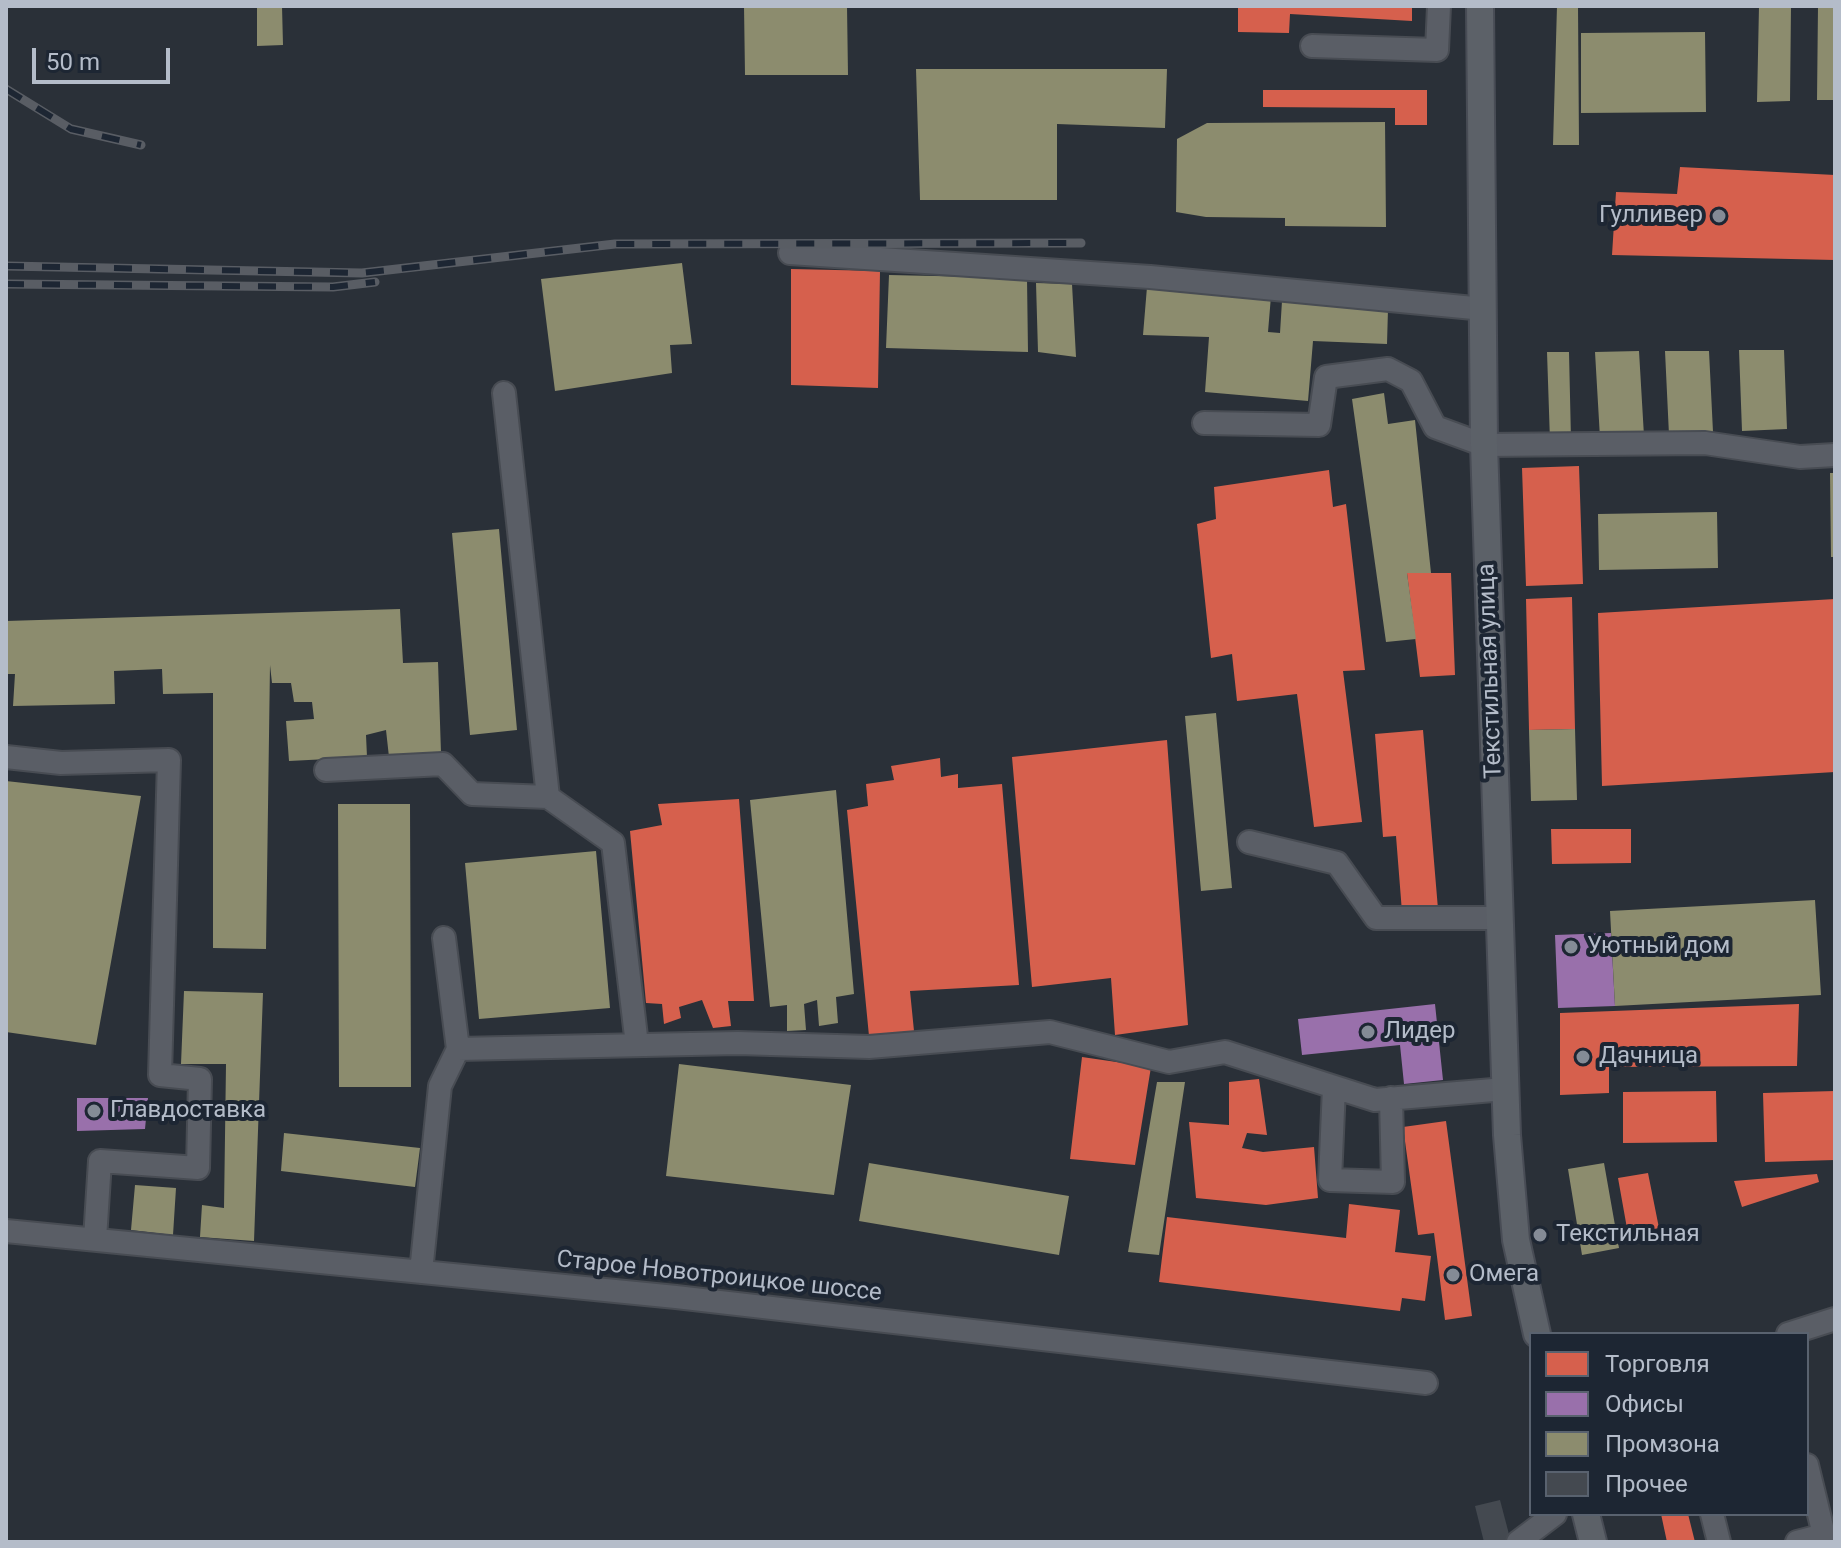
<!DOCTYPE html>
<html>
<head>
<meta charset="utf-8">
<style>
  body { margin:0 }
  #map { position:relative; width:1841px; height:1548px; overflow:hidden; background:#2a3038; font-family:Roboto,sans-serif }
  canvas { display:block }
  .frame { position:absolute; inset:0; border:8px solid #b4bcc9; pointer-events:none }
  .legend { position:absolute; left:1529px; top:1332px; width:280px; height:184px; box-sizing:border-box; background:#1d2633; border:2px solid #59626f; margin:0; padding:10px 14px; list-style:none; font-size:24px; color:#b4bcc9 }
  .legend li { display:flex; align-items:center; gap:16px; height:40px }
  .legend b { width:40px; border:2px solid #59626f }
  .scale { position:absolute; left:32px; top:48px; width:138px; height:36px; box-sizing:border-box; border:4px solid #b4bcc9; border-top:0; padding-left:10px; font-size:24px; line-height:28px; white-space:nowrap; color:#b4bcc9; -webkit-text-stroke:6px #1d2633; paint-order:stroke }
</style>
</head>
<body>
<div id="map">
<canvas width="1841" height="1548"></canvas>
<div class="frame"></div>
<ul class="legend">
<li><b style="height:22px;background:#d6604d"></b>Торговля</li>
<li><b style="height:22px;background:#9970ab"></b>Офисы</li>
<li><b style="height:22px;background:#8c8c6e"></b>Промзона</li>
<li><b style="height:22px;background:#444950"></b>Прочее</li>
</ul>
<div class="scale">50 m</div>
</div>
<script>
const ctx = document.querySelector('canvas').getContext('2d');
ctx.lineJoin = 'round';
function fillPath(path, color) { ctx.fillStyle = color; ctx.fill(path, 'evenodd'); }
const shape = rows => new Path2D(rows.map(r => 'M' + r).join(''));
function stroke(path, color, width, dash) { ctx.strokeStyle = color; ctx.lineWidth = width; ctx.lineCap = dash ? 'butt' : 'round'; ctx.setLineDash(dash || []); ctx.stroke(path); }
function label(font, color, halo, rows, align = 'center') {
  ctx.font = font + ' Roboto,sans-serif'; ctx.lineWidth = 8; ctx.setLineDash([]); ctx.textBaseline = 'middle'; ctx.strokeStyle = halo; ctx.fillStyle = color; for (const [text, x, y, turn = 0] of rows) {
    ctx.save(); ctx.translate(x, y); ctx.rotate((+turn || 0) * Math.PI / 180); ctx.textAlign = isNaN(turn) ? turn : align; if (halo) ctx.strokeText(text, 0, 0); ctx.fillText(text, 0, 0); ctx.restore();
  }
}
fillPath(shape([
  [1238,6,1412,6,1412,21,1290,14,1289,33,1238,32],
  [1263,90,1427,90,1427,125,1395,125,1395,108,1263,107],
  [1680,167,1835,175,1835,260,1612,255,1616,192,1677,194],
  [791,269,880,271,878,388,791,385],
  [1579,466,1583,584,1526,586,1522,468],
  [1329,470,1333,507,1346,504,1365,670,1343,671,1362,822,1314,827,1297,694,1237,701,1232,654,1211,658,1197,524,1216,519,1214,487],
  [1407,573,1451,573,1455,675,1420,677],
  [1572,597,1575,729,1529,730,1526,599],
  [1835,599,1835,772,1602,786,1598,613],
  [1423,730,1438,909,1402,912,1396,836,1383,837,1375,734],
  [1167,740,1188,1025,1115,1035,1111,978,1032,987,1012,757],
  [940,758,941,777,958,774,958,788,1002,784,1019,985,910,991,914,1031,869,1036,847,810,868,806,866,784,894,780,891,766],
  [739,799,754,1001,728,1001,731,1026,713,1028,702,1000,679,1007,681,1018,664,1024,662,1004,646,1003,630,831,662,825,658,804],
  [1551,829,1631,829,1631,863,1552,864],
  [1799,1004,1797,1066,1609,1067,1609,1093,1560,1095,1560,1013],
  [1082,1057,1151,1067,1135,1165,1070,1159],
  [1259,1079,1267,1135,1247,1133,1242,1148,1263,1152,1314,1147,1318,1198,1266,1205,1196,1198,1189,1122,1229,1125,1229,1082],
  [1716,1091,1717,1142,1623,1143,1623,1092],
  [1835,1091,1835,1160,1765,1162,1763,1093],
  [1446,1121,1472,1316,1445,1320,1434,1233,1418,1235,1403,1127],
  [1648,1173,1659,1228,1628,1234,1618,1178],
  [1817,1174,1819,1182,1742,1207,1734,1181],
  [1349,1204,1400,1210,1395,1252,1431,1256,1425,1301,1402,1298,1400,1311,1159,1282,1167,1217,1346,1238],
  [1661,1514,1688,1514,1695,1542,1667,1542]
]), '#d6604d');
fillPath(shape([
  [1611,933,1615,1006,1558,1008,1555,935],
  [1435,1004,1443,1080,1404,1084,1400,1045,1302,1055,1298,1019],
  [77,1098,148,1098,145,1129,77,1131]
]), '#9970ab');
fillPath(shape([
  [257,6,282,6,283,45,257,46],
  [744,6,847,6,848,75,745,75],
  [1557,6,1578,6,1579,145,1553,145],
  [1759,6,1791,6,1790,101,1757,102],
  [1818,6,1835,6,1835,100,1817,100],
  [1705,32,1706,112,1581,113,1581,33],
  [916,69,1167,69,1165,128,1057,124,1057,200,920,200],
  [1385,122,1386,227,1285,226,1285,218,1206,217,1176,212,1177,139,1207,123],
  [682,263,692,344,670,345,672,373,555,391,541,279],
  [889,275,1027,278,1028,352,886,348],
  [1036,283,1072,284,1076,357,1038,352],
  [1147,287,1271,296,1268,332,1280,333,1282,301,1388,309,1387,344,1313,341,1308,401,1205,392,1209,337,1143,335],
  [1739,350,1784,350,1787,429,1742,431],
  [1639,351,1644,436,1600,438,1595,352],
  [1665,351,1709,351,1713,432,1669,435],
  [1547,352,1569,352,1571,440,1550,441],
  [1384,393,1388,424,1415,420,1431,573,1407,573,1416,639,1386,642,1352,399],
  [1830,473,1835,473,1835,557,1831,557],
  [1717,512,1718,568,1599,570,1598,514],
  [499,529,517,730,470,735,452,533],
  [400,609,403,663,438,662,441,753,389,757,386,730,366,735,367,757,289,761,286,721,314,719,312,702,294,702,291,683,272,683,270,665,266,949,213,948,213,693,163,694,162,669,114,671,115,704,13,706,15,674,6,674,6,621],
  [1216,713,1232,888,1201,891,1185,716],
  [1575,729,1577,800,1531,801,1529,730],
  [6,781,141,796,96,1045,6,1032],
  [836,790,854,994,836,997,838,1023,819,1026,817,1000,804,1004,806,1030,787,1031,787,1005,770,1007,750,800],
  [338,804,410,804,411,1087,339,1087],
  [596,851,610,1008,479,1019,465,863],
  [1815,900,1821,995,1615,1006,1610,911],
  [184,991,263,993,254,1241,200,1237,202,1205,224,1208,226,1064,181,1064],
  [679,1064,851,1085,834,1195,666,1176],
  [1157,1082,1185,1082,1159,1255,1128,1252],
  [284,1133,420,1148,415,1187,281,1171],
  [869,1163,1069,1196,1059,1255,859,1221],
  [1604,1163,1619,1248,1582,1255,1568,1169],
  [135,1185,176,1188,173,1235,131,1230]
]), '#8c8c6e');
fillPath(shape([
  [1500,1500,1511,1542,1484,1542,1475,1506]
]), '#444950');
const minor = shape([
  [1312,46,1437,50,1439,6],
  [790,253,1150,277,1484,309],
  [504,393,548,797,613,843,637,1045],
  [1204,423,1319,425,1326,377,1388,369,1411,381,1435,427,1484,445,1705,443,1800,457,1835,455],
  [6,757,61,763,169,760,160,1075,200,1079,198,1168,100,1161,95,1239],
  [326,770,443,764,472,794,548,797],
  [1249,842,1337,863,1376,918,1499,918],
  [444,938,458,1049,738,1043,869,1047,1050,1032,1169,1062,1225,1052,1375,1100,1505,1089],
  [1334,1087,1330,1180,1393,1182,1391,1098],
  [6,1231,676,1297,1426,1383],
  [421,1272,440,1086,458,1049],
  [1788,1334,1835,1319],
  [1712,1514,1719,1542],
  [1518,1542,1555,1514],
  [1797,1542,1824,1535,1807,1465]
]);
const major = shape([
  [1480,6,1484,445,1507,1135,1516,1240,1537,1334],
  [1586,1514,1593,1542]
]);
stroke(minor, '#484c53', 26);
stroke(major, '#484c55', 30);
stroke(minor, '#5a5e66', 22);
stroke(major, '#5c6168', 26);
const rail = shape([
  [6,89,71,129,141,145],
  [6,266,362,273,615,244,1081,243],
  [6,284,333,287,375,282]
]);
stroke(rail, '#595d64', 9);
stroke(rail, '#1d2633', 6, [18]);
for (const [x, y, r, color] of [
  [1719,216,8,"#848b96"],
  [1571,947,8,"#848b96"],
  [1368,1032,8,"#848b96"],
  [1583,1057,8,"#848b96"],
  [94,1111,8,"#848b96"],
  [1540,1235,8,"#848b96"],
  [1453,1275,8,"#848b96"]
]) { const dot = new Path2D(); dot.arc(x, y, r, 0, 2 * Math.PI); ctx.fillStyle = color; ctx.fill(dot); stroke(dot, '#1d2633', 3); }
label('24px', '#b4bcc9', '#1d2633', [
  ["Гулливер",1703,216,"right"],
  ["Уютный дом",1587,947],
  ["Лидер",1384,1032],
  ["Дачница",1599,1057],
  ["Главдоставка",110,1111],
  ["Текстильная",1556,1235],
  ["Омега",1469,1275]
], 'left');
label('24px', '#b4bcc9', '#1d2633', [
  ["Текстильная улица",1491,671,-92],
  ["Старое Новотроицкое шоссе",719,1277,6]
]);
</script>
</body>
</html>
